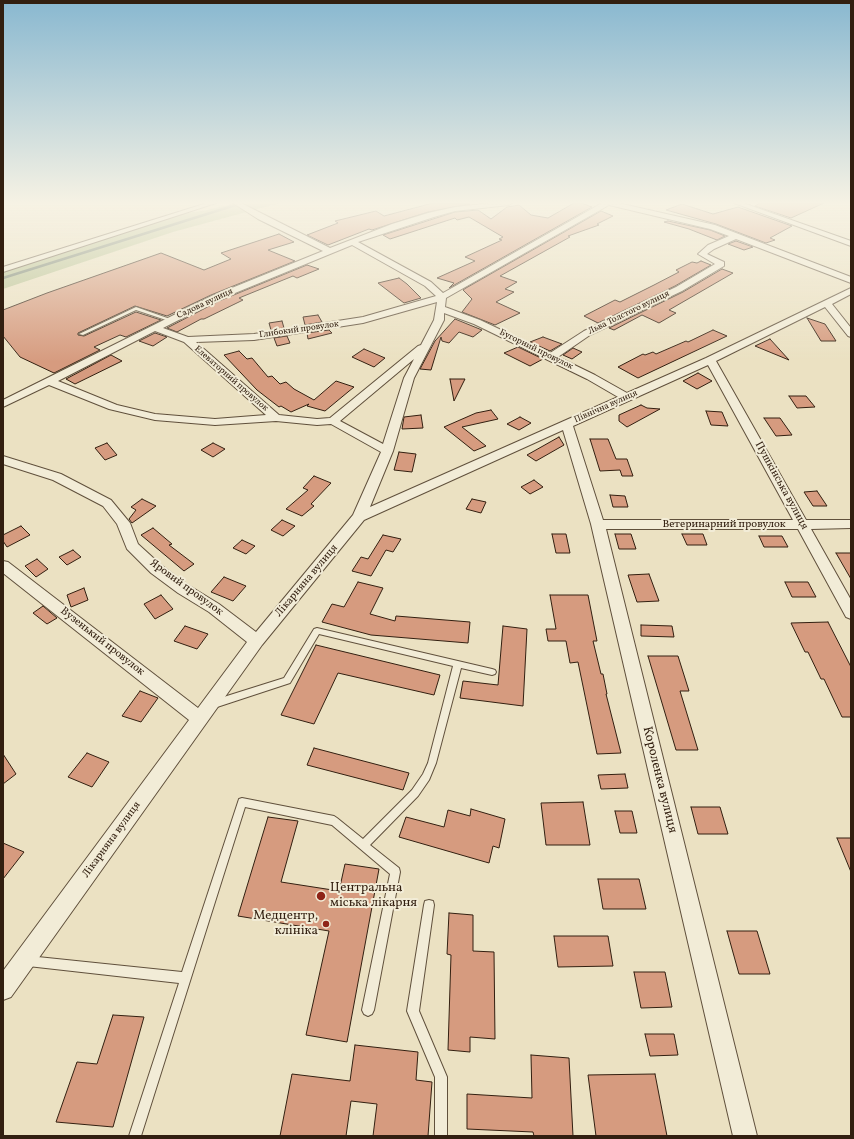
<!DOCTYPE html>
<html>
<head>
<meta charset="utf-8">
<style>
  body { margin:0 }
  #map { position:relative; width:854px; height:1139px; overflow:hidden; background:#ebe1c2; font-family:Vollkorn,serif }
  canvas { display:block }
  .frame { position:absolute; inset:0; border:4px solid #321f10; pointer-events:none }
</style>
</head>
<body>
<div id="map">
<canvas width="854" height="1139"></canvas>
<div class="frame"></div>
</div>
<script>
const ctx = document.querySelector('canvas').getContext('2d');
ctx.lineJoin = 'round';
function fillPath(path, color) { ctx.fillStyle = color; ctx.fill(path, 'evenodd'); }
const shape = rows => new Path2D(rows.map(r => 'M' + r).join(''));
function stroke(path, color, width, dash) { ctx.strokeStyle = color; ctx.lineWidth = width; ctx.lineCap = dash ? 'butt' : 'round'; ctx.setLineDash(dash || []); ctx.stroke(path); }
function label(font, color, halo, rows, align = 'center') {
  ctx.font = font + ' Vollkorn,serif'; ctx.lineWidth = 4; ctx.setLineDash([]); ctx.textBaseline = 'middle'; ctx.strokeStyle = halo; ctx.fillStyle = color; for (const [text, x, y, turn = 0] of rows) {
    ctx.save(); ctx.translate(x, y); ctx.rotate((+turn || 0) * Math.PI / 180); ctx.textAlign = isNaN(turn) ? turn : align; if (halo) ctx.strokeText(text, 0, 0); ctx.fillText(text, 0, 0); ctx.restore();
  }
}
fillPath(shape([
  [235,203,280,203,173,232,3,289,3,270,180,214,207,210]
]), '#b8c293');
stroke(shape([
  [3,278,242,203]
]), '#707e6e', 2.5);
const building = shape([
  [433,203,470,204,428,212,372,230,369,229,328,245,307,235,338,223,335,221,376,211,384,216,433,203],
  [574,203,581,203,592,207,449,288,454,283,437,278,475,261,465,257,502,240,499,239,503,237,469,217,457,220,455,218,390,239,383,235,455,212,478,210,491,219,507,207,519,205,531,215,548,218,574,203],
  [760,203,824,203,791,218,755,206,760,203],
  [682,204,713,214,738,207,792,226,770,238,775,240,766,243,716,224,666,210,682,204],
  [601,211,613,216,597,224,599,225,568,236,570,237,500,276,517,282,505,289,514,292,496,302,520,313,495,325,462,312,472,299,463,290,466,288,601,211],
  [668,221,710,230,725,236,717,240,689,229,664,222,668,221],
  [279,234,294,242,268,250,295,261,211,295,167,316,135,306,78,333,78,335,84,336,136,312,161,320,126,337,120,335,94,347,100,350,54,373,20,357,3,336,3,310,47,293,161,253,204,270,231,259,221,253,279,234],
  [736,241,753,247,744,250,728,244,736,241],
  [701,261,711,265,675,286,598,323,584,316,615,300,620,302,654,285,679,272,676,270,692,262,697,263,701,261],
  [307,265,319,269,297,278,293,276,239,298,243,300,204,319,201,319,177,332,167,328,219,301,307,265],
  [722,269,733,273,669,310,676,313,659,323,642,315,614,330,609,328,683,292,722,269],
  [399,278,407,284,421,298,404,303,378,283,399,278],
  [318,315,322,322,305,325,303,317,318,315],
  [807,318,825,324,836,341,821,341,807,318],
  [455,319,482,330,473,337,459,332,449,343,442,341,441,337,431,370,420,369,435,341,455,319],
  [282,321,284,328,271,330,269,323,282,321],
  [329,330,332,333,308,339,307,333,329,330],
  [713,330,727,336,638,378,618,367,643,354,645,355,653,352,656,354,686,341,688,342,713,330],
  [155,333,167,337,153,346,139,341,155,333],
  [287,336,290,343,277,346,274,338,287,336],
  [543,337,562,344,550,351,530,342,543,337],
  [770,339,789,360,755,346,770,339],
  [518,347,543,359,530,366,504,353,518,347],
  [573,348,582,352,572,359,563,355,573,348],
  [364,349,385,358,374,367,352,357,364,349],
  [239,351,247,359,252,358,268,377,272,376,280,384,286,382,294,389,314,400,336,381,354,387,325,411,307,406,309,404,291,412,281,406,279,407,257,390,224,355,239,351],
  [111,355,122,361,75,384,66,379,111,355],
  [698,373,712,381,697,389,683,381,698,373],
  [450,379,465,379,454,401,450,379],
  [789,396,806,396,815,407,797,408,789,396],
  [641,405,647,408,660,409,627,427,619,421,619,415,641,405],
  [491,410,498,419,462,427,486,446,474,451,444,427,476,413,491,410],
  [706,411,722,412,728,426,711,425,706,411],
  [421,415,423,428,402,429,404,417,421,415],
  [520,417,531,423,519,430,507,424,520,417],
  [764,418,780,418,792,435,776,436,764,418],
  [559,437,564,445,536,461,527,455,559,437],
  [590,439,608,439,616,459,627,459,633,476,622,476,620,470,600,471,590,439],
  [107,443,117,455,105,460,95,448,107,443],
  [213,443,225,449,213,457,201,450,213,443],
  [399,452,416,454,412,472,394,470,399,452],
  [314,476,331,483,311,504,314,506,302,516,286,509,308,490,303,488,314,476],
  [534,480,543,487,530,494,521,487,534,480],
  [817,491,827,506,813,506,804,492,817,491],
  [610,495,625,496,628,507,613,507,610,495],
  [142,499,156,506,132,523,129,519,136,510,131,507,142,499],
  [472,499,486,502,481,513,466,509,472,499],
  [282,520,295,526,283,536,271,530,282,520],
  [21,526,30,535,7,547,3,541,3,535,21,526],
  [153,528,172,544,169,545,194,564,184,571,141,535,153,528],
  [552,534,566,534,570,553,556,553,552,534],
  [615,534,631,534,636,549,619,549,615,534],
  [682,534,703,534,707,545,687,545,682,534],
  [383,535,401,539,393,552,386,550,371,576,352,571,361,557,368,559,383,535],
  [759,536,782,536,788,547,764,547,759,536],
  [242,540,255,546,246,554,233,548,242,540],
  [73,550,81,557,67,565,59,557,73,550],
  [836,553,851,553,851,579,836,553],
  [37,559,48,569,36,577,25,566,37,559],
  [649,574,659,601,637,602,628,575,649,574],
  [224,577,246,586,233,601,211,592,224,577],
  [358,582,383,588,370,614,395,621,396,616,470,622,468,643,371,635,322,622,332,604,344,607,358,582],
  [785,582,808,582,816,597,792,597,785,582],
  [84,588,88,600,71,607,67,595,84,588],
  [161,595,173,609,155,619,144,604,161,595],
  [550,595,588,595,597,641,593,641,601,674,603,674,607,694,606,694,621,753,597,754,578,662,570,663,566,641,548,641,546,629,556,629,550,595],
  [43,606,57,618,47,624,33,613,43,606],
  [828,622,851,667,851,717,842,717,824,679,821,679,808,652,805,652,791,623,828,622],
  [641,625,672,626,674,637,641,636,641,625],
  [185,626,208,634,197,649,174,641,185,626],
  [503,626,527,629,523,706,460,698,463,681,498,685,503,626],
  [316,645,440,675,434,695,338,673,314,724,281,715,316,645],
  [648,656,678,656,689,691,680,691,698,750,676,750,648,656],
  [140,691,158,698,141,722,122,716,140,691],
  [314,748,409,773,403,790,307,765,314,748],
  [87,753,109,762,92,787,68,777,87,753],
  [3,754,16,774,3,784,3,754],
  [625,774,628,788,601,789,598,775,625,774],
  [583,802,590,845,546,845,541,803,583,802],
  [691,807,720,807,728,834,698,834,691,807],
  [471,809,505,819,499,848,493,846,489,863,399,837,406,817,444,827,448,810,470,816,471,809],
  [615,811,632,811,637,833,620,833,615,811],
  [268,817,298,821,281,882,339,891,345,864,379,869,347,1042,306,1035,329,931,238,916,268,817],
  [837,838,851,838,851,872,837,838],
  [3,843,24,852,3,879,3,843],
  [598,879,639,879,646,909,603,909,598,879],
  [449,913,473,915,473,951,494,952,495,1039,470,1037,470,1052,448,1050,451,955,447,954,449,913],
  [727,931,757,931,770,974,739,974,727,931],
  [554,936,608,936,613,966,558,967,554,936],
  [634,972,665,972,672,1007,641,1008,634,972],
  [113,1015,144,1017,113,1127,56,1122,77,1062,97,1064,113,1015],
  [645,1034,674,1034,678,1055,650,1056,645,1034],
  [355,1045,418,1052,416,1080,432,1082,428,1136,373,1136,377,1104,351,1101,346,1136,280,1136,292,1074,350,1081,355,1045],
  [531,1055,569,1058,573,1136,534,1136,533,1132,467,1129,467,1094,532,1098,531,1055],
  [655,1074,667,1136,596,1136,588,1075,655,1074]
]);
fillPath(building, '#d69b7f');
stroke(building, '#321f10', 1);
const lane = shape([
  [136,307,173,320,169,321,136,310,83,335,79,334,136,307],
  [317,628,492,669,495,670,496,672,495,674,492,675,461,668,436,763,429,780,418,796,370,845,399,868,400,872,374,1010,372,1014,368,1016,364,1014,362,1010,390,874,332,825,245,807,141,1136,129,1136,179,983,28,966,24,965,23,961,24,957,28,956,182,972,239,799,242,798,334,816,337,818,363,839,412,790,423,774,428,763,453,666,319,634,290,683,214,708,211,707,210,704,211,701,284,678,314,629,317,628],
  [429,900,433,901,434,905,419,1011,447,1077,447,1136,435,1136,435,1077,407,1011,424,905,425,901,429,900]
]);
const street = shape([
  [207,203,216,203,3,272,3,267,207,203],
  [233,203,241,203,330,248,392,224,428,213,455,207,492,203,512,203,509,205,455,211,434,217,358,242,431,282,443,293,602,203,618,203,715,225,851,277,851,283,736,239,714,249,707,254,724,262,724,266,682,291,590,335,558,357,595,375,627,393,706,358,851,288,851,294,832,304,851,328,851,337,848,336,825,307,716,361,806,520,851,520,851,528,811,529,851,600,851,619,846,617,798,529,606,529,757,1136,733,1136,591,524,563,430,364,520,262,645,11,997,3,1000,3,971,189,720,3,573,3,561,8,562,198,708,247,642,209,612,178,593,151,573,127,549,117,524,103,506,53,480,3,464,3,456,61,474,111,500,130,523,138,544,161,565,188,585,219,604,256,632,353,515,381,452,331,424,317,425,276,421,215,425,155,420,109,409,49,385,3,407,3,400,212,296,323,251,258,219,233,203],
  [609,205,710,229,729,236,708,245,698,254,715,264,676,287,584,331,550,353,480,320,445,307,446,298,609,205],
  [352,245,425,286,436,296,363,317,254,334,188,337,163,328,218,300,352,245],
  [437,302,434,320,421,345,418,346,330,418,317,419,279,415,196,342,254,340,363,323,437,302],
  [444,313,474,324,587,379,618,397,370,507,393,451,414,378,444,320,444,313],
  [155,331,184,342,266,415,215,419,155,414,117,405,58,381,155,331],
  [414,359,404,378,383,444,340,421,414,359],
  [708,365,793,520,603,520,573,426,708,365],
  [734,203,743,203,851,241,851,246,734,203]
]);
stroke(lane, '#60503c', 2);
stroke(street, '#60503c', 2);
fillPath(lane, '#f2ecd7');
fillPath(street, '#f2ecd7');
const sky = ctx.createLinearGradient(0, 0, 0, 362);
sky.addColorStop(0, '#89b8d0');
sky.addColorStop(0.56, '#f6f2e4');
sky.addColorStop(1, '#f6f2e400');
ctx.fillStyle = sky;
ctx.fillRect(0, 0, 854, 362);
for (const [x, y, r, color] of [
  [321,896,5,"#8f2418"],
  [326,924,4,"#8f2418"]
]) { const dot = new Path2D(); dot.arc(x, y, r, 0, 2 * Math.PI); ctx.fillStyle = color; ctx.fill(dot); stroke(dot, '#f2ecd7', 1.5); }
label('9px', '#321f10', '#f2ecd7', [
  ["Садова вулиця",205,304,-25],
  ["Льва Толстого вулиця",629,313,-26],
  ["Глибокий провулок",299,330,-8],
  ["Бугорний провулок",536,350,26],
  ["Елеваторний провулок",231,379,41],
  ["Північна вулиця",606,407,-24]
]);
label('11px', '#321f10', '#f2ecd7', [
  ["Пушкінська вулиця",781,486,61],
  ["Ветеринарний провулок",724,525],
  ["Лікарняна вулиця",307,581,-50],
  ["Яровий провулок",186,588,36],
  ["Вузенький провулок",102,642,38],
  ["Лікарняна вулиця",112,840,-54]
]);
label('13px', '#321f10', '#f2ecd7', [
  ["Короленка вулиця",659,780,76]
]);
label('13px', '#321f10', '#f2ecd7', [
  ["Центральна",330,889],
  ["міська лікарня",330,904],
  ["Медцентр,",318,917,"right"],
  ["клініка",318,932,"right"]
], 'left');
</script>
</body>
</html>
